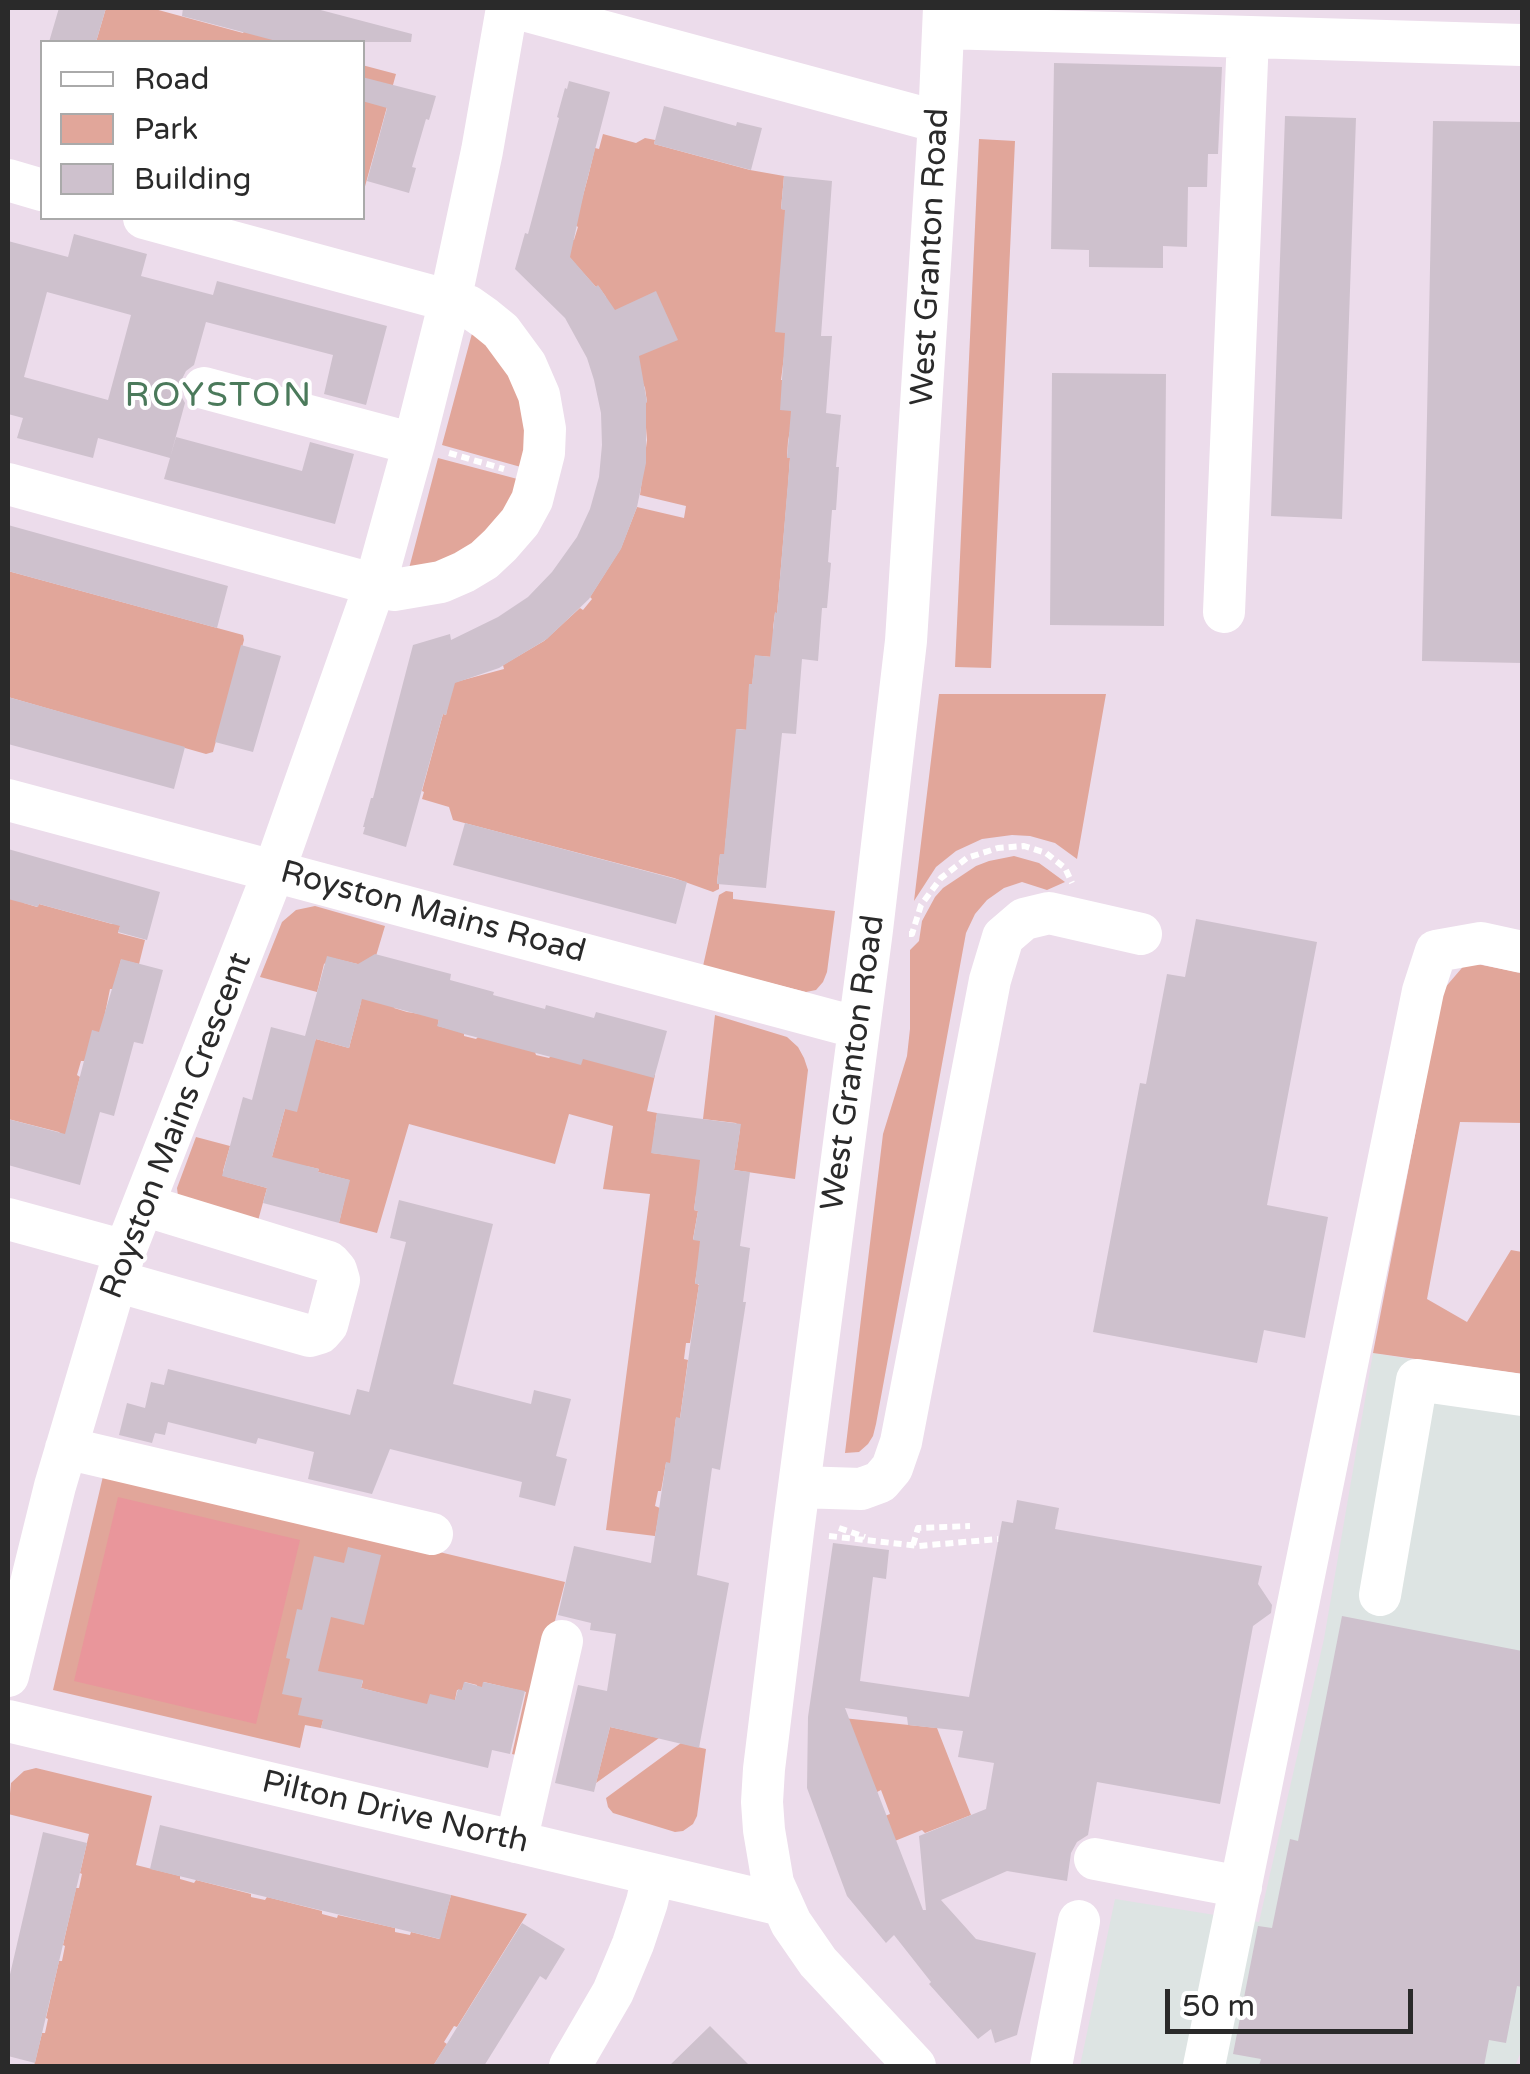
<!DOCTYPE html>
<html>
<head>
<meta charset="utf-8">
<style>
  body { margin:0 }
  #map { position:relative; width:1530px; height:2074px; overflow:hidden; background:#ecdceb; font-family:"Varela Round",sans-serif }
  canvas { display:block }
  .frame { position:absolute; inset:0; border:10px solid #2a2a2a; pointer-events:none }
  .legend { position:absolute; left:40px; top:40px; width:325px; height:180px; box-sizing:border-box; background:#fff; border:2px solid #aaa; margin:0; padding:12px 18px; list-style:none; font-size:30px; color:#2a2a2a }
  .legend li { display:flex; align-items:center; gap:20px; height:50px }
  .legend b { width:50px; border:2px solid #aaa }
  .scale { position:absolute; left:1165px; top:1989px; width:248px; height:45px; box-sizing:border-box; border:5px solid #2a2a2a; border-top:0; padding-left:12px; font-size:30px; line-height:35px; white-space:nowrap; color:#2a2a2a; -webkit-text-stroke:8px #fff; paint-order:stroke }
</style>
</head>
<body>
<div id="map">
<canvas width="1530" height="2074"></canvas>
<div class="frame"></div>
<ul class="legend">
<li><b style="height:12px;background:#fff"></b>Road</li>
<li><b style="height:28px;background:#e1a69a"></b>Park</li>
<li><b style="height:28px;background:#cec1cd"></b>Building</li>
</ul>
<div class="scale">50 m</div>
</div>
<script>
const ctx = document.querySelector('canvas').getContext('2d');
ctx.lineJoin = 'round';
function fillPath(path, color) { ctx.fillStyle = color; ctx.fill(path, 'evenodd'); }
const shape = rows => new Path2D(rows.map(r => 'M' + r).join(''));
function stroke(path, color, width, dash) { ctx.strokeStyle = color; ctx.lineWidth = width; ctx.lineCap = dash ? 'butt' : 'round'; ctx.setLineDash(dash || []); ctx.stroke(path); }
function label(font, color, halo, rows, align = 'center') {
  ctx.font = font + ' "Varela Round",sans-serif'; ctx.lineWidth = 8; ctx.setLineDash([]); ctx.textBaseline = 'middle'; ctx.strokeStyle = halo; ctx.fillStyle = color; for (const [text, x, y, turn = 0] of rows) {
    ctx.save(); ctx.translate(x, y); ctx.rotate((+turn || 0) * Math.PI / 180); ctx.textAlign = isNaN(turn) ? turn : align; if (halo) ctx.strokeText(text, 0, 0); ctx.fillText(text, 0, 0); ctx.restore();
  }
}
fillPath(shape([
  [1373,1353,1522,1377,1522,2049,1515,2066,1080,2066,1115,1899,1259,1922,1324,1639]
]), '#dde4e3');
fillPath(shape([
  [106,8,151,8,243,33,245,30,274,38,274,41,280,42,96,42],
  [362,65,396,74,364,190,362,190],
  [603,134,636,143,645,138,655,140,654,144,750,170,784,176,781,209,789,210,787,333,781,380,783,380,794,411,788,441,787,457,790,458,788,486,777,613,775,613,773,628,774,657,755,656,748,730,737,729,725,847,730,855,720,854,717,883,719,884,719,889,713,892,674,878,453,820,449,807,422,799,424,792,422,791,443,714,446,715,452,683,504,669,503,665,544,641,580,608,583,610,592,599,590,597,621,548,637,507,684,518,686,506,640,495,647,440,644,403,647,402,645,388,605,300,606,297,598,286,596,287,567,255,571,240,574,240,578,227,575,225,588,177,595,148,599,149],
  [979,139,1015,141,991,668,955,667],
  [474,326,521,384,528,469,442,445],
  [438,458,525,481,476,550,407,576],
  [8,571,243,635,244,640,213,752,206,754,185,748,8,697],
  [939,694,1106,694,1077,859,1055,843,1030,836,1012,835,982,839,956,851,936,867,914,901],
  [1014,856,1039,863,1065,882,1047,890,1022,882,1004,888,987,900,975,914,966,933,876,1424,873,1436,868,1444,859,1452,845,1453,883,1134,907,1056,910,1029,910,950,919,941,922,921,935,897,943,888,976,866,989,861],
  [726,891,733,892,733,899,835,911,827,972,823,982,816,990,806,992,703,966,719,895],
  [8,896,25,900,24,903,37,907,39,904,112,924,121,923,118,933,145,940,139,964,121,960,113,989,110,989,101,1033,84,1061,81,1061,77,1075,80,1077,73,1104,98,1112,64,1138,59,1132,8,1119],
  [315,906,385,926,376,956,366,966,332,958,324,964,317,992,260,977,282,922,296,910],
  [1467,962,1522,973,1522,1123,1460,1122,1427,1299,1467,1322,1511,1250,1522,1252,1522,1374,1373,1353,1443,990],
  [358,995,395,1005,394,1008,407,1012,439,1017,438,1026,464,1033,464,1036,476,1039,478,1037,535,1052,536,1055,549,1058,551,1056,584,1056,655,1075,647,1111,657,1113,652,1153,700,1159,700,1195,696,1195,694,1210,698,1211,693,1239,704,1241,700,1270,697,1270,695,1283,699,1285,690,1343,686,1343,684,1359,688,1360,680,1418,676,1418,674,1433,678,1434,674,1463,666,1463,661,1491,658,1491,655,1506,660,1508,655,1536,606,1530,650,1194,603,1189,613,1126,569,1114,555,1164,409,1124,377,1233,339,1223,349,1180,318,1172,319,1169,306,1166,270,1164,285,1109,316,1039,349,1048,361,1002],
  [715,1015,787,1037,798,1047,804,1058,808,1070,795,1179,734,1170,740,1129,736,1123,703,1119],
  [196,1137,230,1146,223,1171,227,1177,267,1188,256,1228,178,1196,177,1188],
  [104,1472,565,1582,520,1756,512,1754,526,1692,484,1682,479,1699,474,1697,477,1685,465,1682,462,1690,457,1690,455,1700,427,1705,361,1688,363,1681,333,1682,321,1728,305,1725,300,1748,53,1690],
  [843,1718,937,1728,971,1815,925,1833,922,1830,880,1847,870,1822,890,1814,881,1790,877,1792],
  [610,1727,659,1738,596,1783],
  [681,1743,706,1749,697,1816,693,1824,683,1831,675,1832,613,1813,608,1807,606,1798],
  [36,1768,152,1796,136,1865,180,1876,180,1879,194,1883,196,1880,251,1894,251,1897,265,1900,267,1897,322,1911,322,1914,337,1918,338,1915,395,1928,395,1932,410,1935,411,1932,439,1939,451,1895,527,1914,457,2027,454,2026,444,2042,447,2044,433,2066,34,2066,42,2033,45,2033,48,2019,46,2018,59,1961,62,1961,65,1946,63,1945,76,1888,79,1888,82,1874,80,1873,89,1834,8,1814,11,1783,24,1771]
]), '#e1a69a');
fillPath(shape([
  [118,1497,300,1540,256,1724,74,1681]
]), '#e9969b');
fillPath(shape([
  [59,8,106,8,96,42,49,42],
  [183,8,313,8,412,34,411,42,280,42,182,16],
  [1054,63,1222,67,1218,154,1208,154,1207,187,1188,187,1187,247,1163,246,1163,268,1089,267,1089,250,1051,249],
  [362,77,436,96,429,120,426,119,412,167,416,168,409,193,367,181,387,108,362,101],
  [569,81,610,92,585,188,570,257,596,287,598,285,615,310,656,291,678,340,639,356,647,402,646,403,646,463,637,507,621,549,589,599,547,639,499,668,455,683,446,715,443,714,406,847,363,834,365,827,363,827,371,798,373,798,413,645,450,634,451,640,498,617,528,597,552,572,577,537,590,509,599,477,602,445,601,413,594,380,587,358,565,318,515,269,525,233,528,234,559,118,557,117,565,88,567,89],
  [664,106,736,126,737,122,762,128,751,170,654,144],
  [1285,116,1356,118,1342,519,1271,516],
  [1433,121,1522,122,1522,663,1422,661],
  [784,176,832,181,821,336,832,336,826,413,841,415,836,467,839,467,836,510,832,510,828,562,831,563,827,608,822,608,818,661,802,659,796,734,782,733,766,888,717,884,720,854,724,854,736,729,746,730,749,684,752,684,755,655,770,657,775,612,777,613,790,458,787,458,791,411,780,410,785,333,775,332,785,210,781,209],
  [74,234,147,254,141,276,213,295,217,281,387,326,366,405,324,394,333,355,206,322,194,365,186,371,180,383,180,394,185,403,170,458,98,438,93,458,17,438,23,418,8,414,8,241,68,257],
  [47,292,131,315,108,400,24,377],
  [1052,373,1166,374,1164,626,1050,625],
  [176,437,302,471,310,442,354,454,335,524,164,479],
  [8,525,228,586,217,628,8,571],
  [241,645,281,656,253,752,215,742],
  [8,697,185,747,174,789,8,744],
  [465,823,687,882,676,924,453,865],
  [8,849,160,892,147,940,118,932,120,926,39,904,38,907,8,899],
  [1196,919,1317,942,1267,1205,1328,1217,1305,1338,1264,1330,1257,1363,1093,1332,1140,1083,1146,1084,1167,974,1185,977],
  [375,954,451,974,450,980,494,992,493,995,545,1009,546,1005,594,1018,596,1012,667,1031,654,1078,583,1059,581,1065,464,1034,437,1026,439,1020,362,999,349,1048,316,1039,297,1112,285,1109,272,1157,319,1169,318,1172,350,1180,339,1223,263,1203,267,1188,222,1176,243,1097,252,1100,271,1027,305,1036,327,956,358,964],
  [121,959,163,970,143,1044,134,1042,114,1116,100,1112,80,1185,8,1165,8,1119,65,1134,92,1030,99,1032],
  [657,1113,741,1124,734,1170,750,1172,740,1246,750,1248,743,1302,746,1302,720,1470,712,1468,697,1575,729,1583,699,1748,610,1727,594,1792,555,1783,578,1685,607,1691,616,1634,590,1630,591,1623,558,1615,574,1546,651,1563,666,1462,670,1463,676,1417,680,1418,699,1284,695,1284,700,1241,693,1240,698,1211,694,1210,700,1160,651,1153],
  [399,1200,493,1224,453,1384,531,1404,534,1390,571,1399,556,1456,567,1459,555,1506,519,1497,522,1482,390,1449,372,1494,308,1479,314,1452,258,1438,256,1444,168,1422,165,1435,155,1433,152,1443,119,1435,127,1403,145,1408,151,1382,164,1385,168,1369,350,1415,357,1389,369,1392,406,1242,390,1238],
  [1017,1500,1059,1508,1055,1529,1262,1566,1258,1584,1272,1605,1271,1613,1253,1626,1220,1804,1097,1782,1088,1835,1077,1842,1071,1853,1067,1881,1007,1871,941,1900,976,1939,1036,1953,1017,2035,995,2043,991,2029,978,2039,929,1984,931,1982,894,1935,886,1943,847,1896,807,1788,808,1717,833,1543,889,1550,886,1579,873,1577,860,1681,969,1697,1002,1521,1013,1523],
  [845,1708,907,1717,908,1725,963,1731,958,1757,994,1763,986,1809,919,1836,926,1910,923,1910],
  [348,1547,381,1555,364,1625,331,1617,318,1671,363,1680,361,1688,427,1704,430,1694,455,1700,458,1689,462,1690,464,1682,482,1687,483,1682,525,1691,510,1754,492,1750,488,1768,321,1728,323,1720,298,1715,302,1698,282,1694,290,1659,286,1658,297,1609,302,1610,314,1556,344,1563],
  [1342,1616,1522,1651,1522,1987,1517,1986,1506,2043,1489,2040,1484,2066,1259,2066,1261,2059,1233,2054,1258,1926,1272,1928,1290,1839,1298,1841],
  [160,1825,451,1895,440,1939,150,1869],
  [43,1832,87,1843,35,2063,8,2056,8,1983],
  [522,1923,565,1949,546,1980,540,1976,484,2066,433,2066],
  [710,2026,750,2066,669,2066]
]), '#cec1cd');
stroke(shape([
  [449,453,504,469],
  [909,934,912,934,921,905,941,878,967,858,998,848,1024,846,1046,853,1065,868,1072,883],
  [839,1528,865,1537],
  [829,1536,919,1546,998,1539],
  [913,1545,918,1528,970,1526]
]), '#fff', 6, [8, 5]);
stroke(shape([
  [516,8,939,122],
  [944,28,1522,45],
  [8,180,42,190],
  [204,388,414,444],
  [8,484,394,590,441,582,464,572,484,560,500,545,520,522,532,500,544,453,545,429,539,395,526,365,501,331,485,318,468,306,450,301,144,218],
  [1224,612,1248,37],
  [8,800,859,1028],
  [8,1219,125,1251],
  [116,1281,310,1336,320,1333,327,1325,339,1280,336,1270,329,1262,143,1205],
  [66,1448,432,1534],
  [799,1487,861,1489,880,1482,892,1468,901,1442,990,980,1003,937,1024,919,1049,913,1141,934],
  [1380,1595,1417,1380,1522,1395],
  [8,1676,55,1486,125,1251,274,871,375,585,414,444,450,301,482,151,507,8],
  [8,1721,782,1905],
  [516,1842,562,1641],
  [1095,1859,1241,1887],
  [570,2066,613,1992,633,1944,647,1902,653,1875],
  [915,2066,818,1962,791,1923,773,1883,764,1830,762,1802,764,1769,793,1532,872,930,906,641,939,122,944,8],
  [1051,2066,1079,1921],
  [1204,2066,1423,991,1436,951,1481,943,1522,952]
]), '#fff', 42);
label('32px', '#2a2a2a', '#fff', [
  ["West Granton Road",931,257,-87],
  ["Royston Mains Road",433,913,15],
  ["West Granton Road",854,1063,-82],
  ["Royston Mains Crescent",177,1126,-69],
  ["Pilton Drive North",395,1813,13]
]);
ctx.letterSpacing = '2.5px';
label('35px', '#4b7a5b', '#fff', [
  ["ROYSTON",219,397]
]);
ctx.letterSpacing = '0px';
</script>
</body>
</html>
